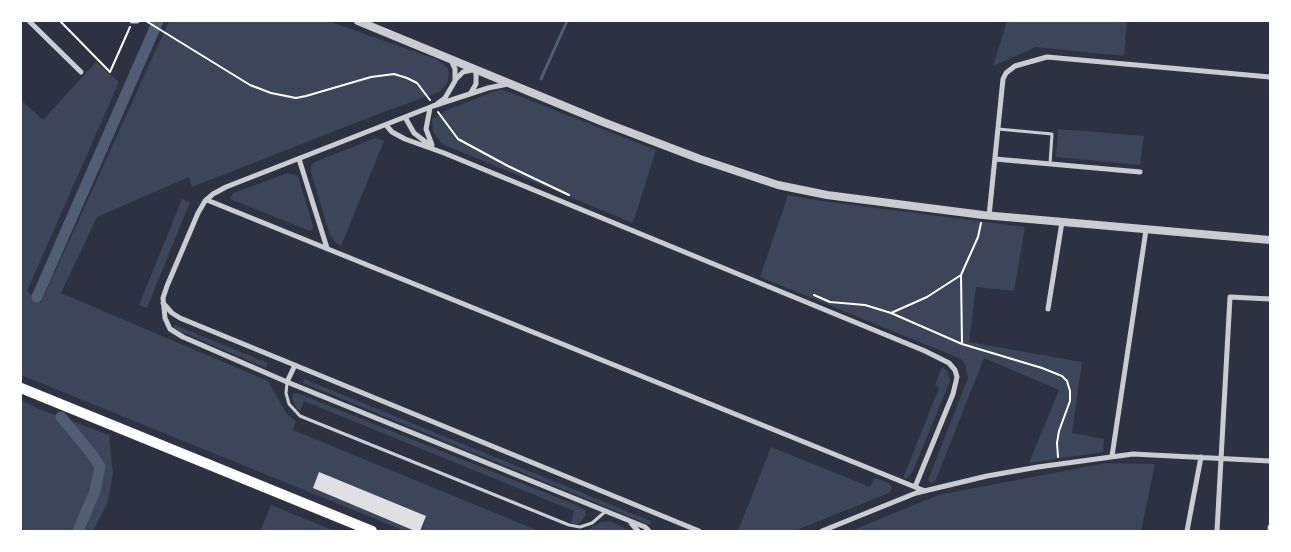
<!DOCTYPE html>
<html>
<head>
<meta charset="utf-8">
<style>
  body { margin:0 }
  #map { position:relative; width:1291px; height:552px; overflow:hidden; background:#2d3142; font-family:"Nunito Sans",sans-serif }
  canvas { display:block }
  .frame { position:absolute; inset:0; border:22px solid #fff; pointer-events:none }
</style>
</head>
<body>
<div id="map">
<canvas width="1291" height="552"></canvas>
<div class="frame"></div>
</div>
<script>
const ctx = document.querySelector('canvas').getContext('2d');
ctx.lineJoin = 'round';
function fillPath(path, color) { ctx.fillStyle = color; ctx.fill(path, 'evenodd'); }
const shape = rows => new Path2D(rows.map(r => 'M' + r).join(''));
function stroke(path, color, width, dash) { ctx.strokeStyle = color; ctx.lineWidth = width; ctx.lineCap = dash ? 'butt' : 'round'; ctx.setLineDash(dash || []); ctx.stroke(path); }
fillPath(shape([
  [169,21,328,21,436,59,448,68,449,75,447,84,439,92,381,113,192,187,189,177,97,217,61,293,268,381,287,414,296,421,293,430,539,531,405,531,21,375,21,100,43,120,96,62,119,82,27,291,41,303],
  [1007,21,1127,21,1124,56,1036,47,993,66],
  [501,89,656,150,633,223,442,144,433,132,432,119,449,109],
  [1058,129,1144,136,1140,165,1056,157],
  [375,138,384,141,341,246,334,241,329,232,311,172,311,165,315,162],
  [288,173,298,176,313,226,312,230,310,231,230,199,233,193],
  [788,195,822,201,1025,227,1014,291,976,287,969,342,1082,362,1072,433,1104,439,1103,452,1029,463,1059,390,984,358,935,482,931,483,928,480,968,378,965,364,961,359,760,277],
  [182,199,190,202,147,308,139,305],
  [175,325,268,363,266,368,173,328],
  [942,367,947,371,950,381,913,471,907,478,903,478,939,388,935,385],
  [304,379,651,521,650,525,303,383],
  [297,393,576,505,585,510,586,515,581,522,576,524,571,523,574,511,304,401,300,411,296,407,292,399,293,394],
  [21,400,39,409,109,435,113,474,107,504,93,531,21,531],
  [771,447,870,487,875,478,889,483,892,488,889,493,794,531,738,531],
  [1106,463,1155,464,1141,531,851,531,938,495],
  [271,505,335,531,260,531],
  [610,521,630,531,585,531,601,522]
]), '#3c4559');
stroke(shape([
  [541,79,567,21]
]), '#4f5d75', 3);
stroke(shape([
  [37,297,158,21],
  [61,417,91,453,100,467,95,491,78,531]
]), '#4f5d75', 11);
fillPath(shape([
  [319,472,426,516,420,531,415,531,313,488]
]), '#e0e0e3');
stroke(shape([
  [60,21,110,72,130,27],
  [146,21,250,85,271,93,296,98,306,96,371,77,394,74,407,78,417,83,430,100],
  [438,112,458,139,508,166,569,195],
  [814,295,830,302,865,305,891,313,962,344,1042,368,1062,376,1067,381,1070,391,1070,401,1059,431,1057,443,1058,457],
  [891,313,927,297,961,275],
  [962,344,961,275,978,237,981,223]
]), '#fff', 2);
stroke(shape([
  [998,129,1052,134,1050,164],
  [287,383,286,393,289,404,300,416,569,525,580,527,592,523,606,511]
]), '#caccd0', 3);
stroke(shape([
  [29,21,81,72],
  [132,21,137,21],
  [455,80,463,72,476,69,476,84,470,94],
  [508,84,488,88,433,106,226,187,213,194,205,201,198,213,167,286,163,298,165,318,170,329,183,337,287,382,645,527,649,531],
  [437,104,445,98,455,81,455,69,451,60],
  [430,108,426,129,432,145],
  [405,117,414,133,431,146],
  [386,125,392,132,405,139,444,153,925,351,949,363,955,370,957,377,953,394,915,487],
  [299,159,327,248],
  [995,159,1140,172],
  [207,200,925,491],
  [989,216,1003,79,1006,73,1015,66,1047,57,1270,77],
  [163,303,172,313,180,318,699,531],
  [1048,309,1062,222],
  [287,382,295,365],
  [1112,456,1146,230],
  [631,523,638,531],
  [822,531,916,493,987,476,1038,467,1133,454,1270,461],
  [1187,531,1201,457],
  [1217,531,1230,297,1270,299],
  [1270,531,1270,527]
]), '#caccd0', 5);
stroke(shape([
  [358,21,603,122,700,159,778,185,827,195,983,215,1270,240]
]), '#caccd0', 8);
stroke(shape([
  [21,388,372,531]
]), '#fff', 10);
</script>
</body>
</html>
